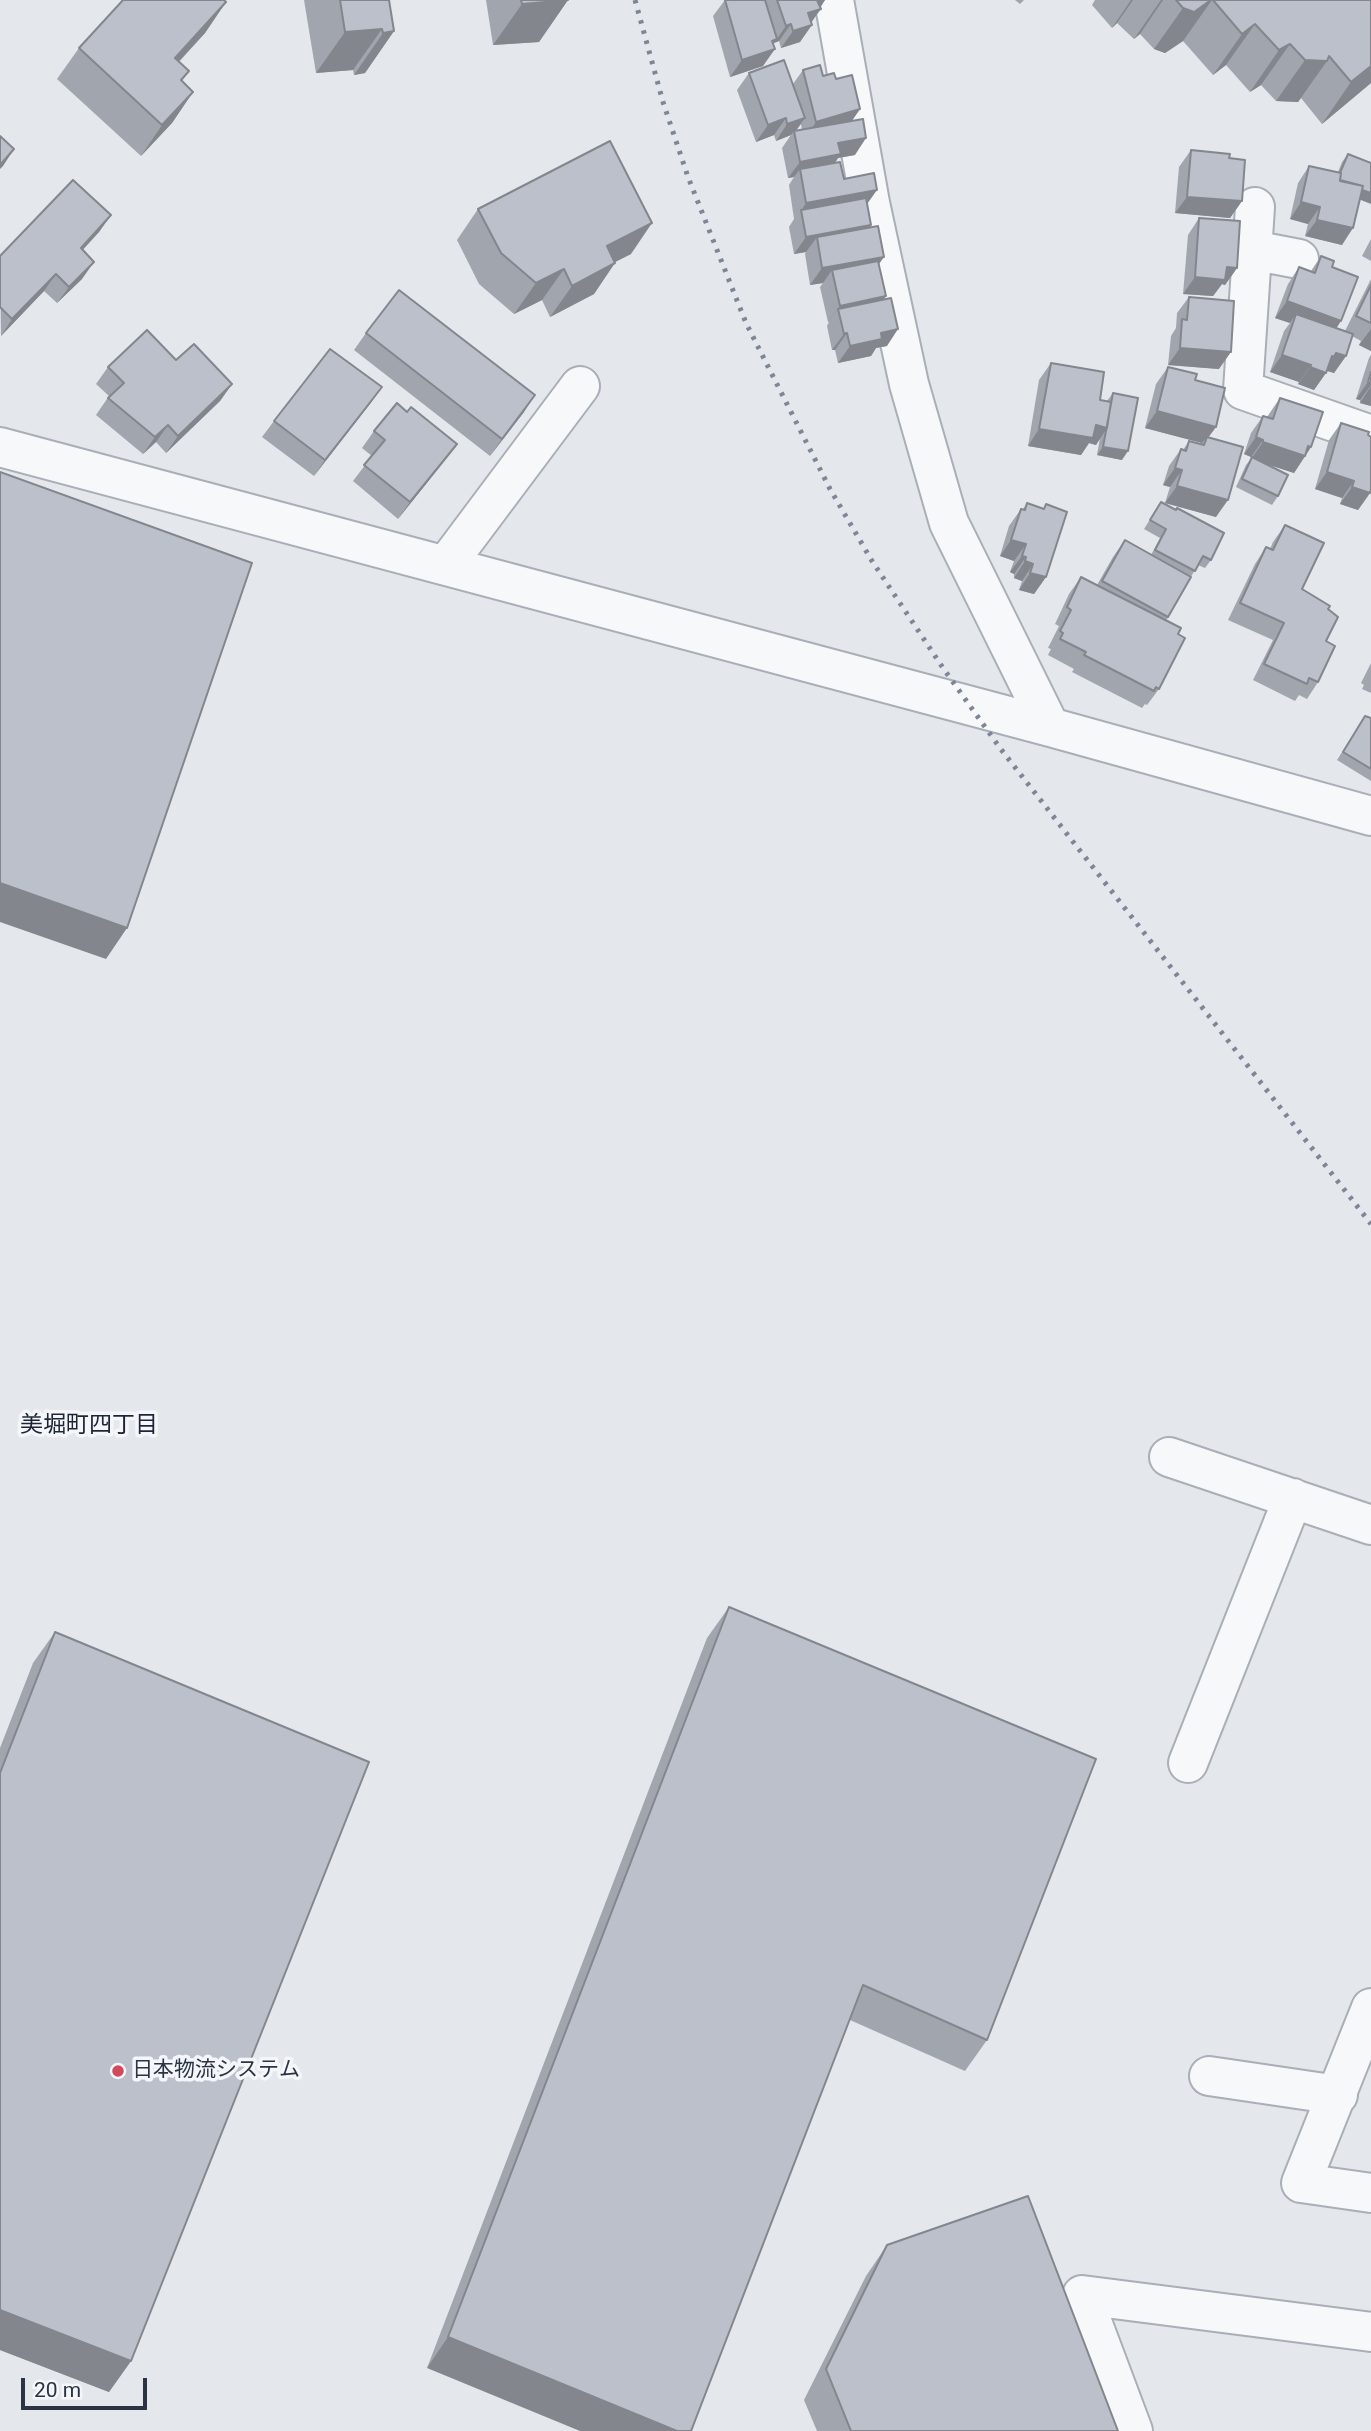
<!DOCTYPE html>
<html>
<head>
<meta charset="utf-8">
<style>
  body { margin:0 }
  #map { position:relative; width:1371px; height:2431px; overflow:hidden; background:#e4e7ec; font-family:Roboto,sans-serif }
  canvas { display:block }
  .scale { position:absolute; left:21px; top:2378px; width:126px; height:32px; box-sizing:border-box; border:4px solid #2b3445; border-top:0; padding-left:9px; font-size:21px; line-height:24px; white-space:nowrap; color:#2b3445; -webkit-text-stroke:5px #f4f6f9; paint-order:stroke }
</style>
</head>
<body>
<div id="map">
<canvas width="1371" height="2431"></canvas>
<div class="scale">20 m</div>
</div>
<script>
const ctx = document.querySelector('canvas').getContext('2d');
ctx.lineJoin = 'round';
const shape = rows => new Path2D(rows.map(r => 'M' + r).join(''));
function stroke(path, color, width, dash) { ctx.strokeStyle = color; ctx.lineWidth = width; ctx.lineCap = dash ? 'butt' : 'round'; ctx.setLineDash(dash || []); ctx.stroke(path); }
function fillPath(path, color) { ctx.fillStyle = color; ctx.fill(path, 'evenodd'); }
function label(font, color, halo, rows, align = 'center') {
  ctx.font = font + ' Roboto,"Noto Sans JP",sans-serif'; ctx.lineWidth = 7; ctx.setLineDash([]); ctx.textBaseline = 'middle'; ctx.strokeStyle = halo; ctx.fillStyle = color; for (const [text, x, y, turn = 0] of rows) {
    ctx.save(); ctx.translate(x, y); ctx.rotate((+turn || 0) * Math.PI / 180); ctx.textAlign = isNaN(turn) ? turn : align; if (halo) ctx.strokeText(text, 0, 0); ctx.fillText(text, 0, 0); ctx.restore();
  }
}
const minor = shape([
  [834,0,870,203,909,384,949,523,1050,727],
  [1255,207,1243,390,1371,435],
  [1252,250,1299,259],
  [0,447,1050,727,1371,816],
  [446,565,580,386],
  [1169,1457,1371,1525],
  [1188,1763,1293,1498],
  [1371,2008,1301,2183,1371,2193],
  [1209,2076,1338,2095],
  [1133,2431,1082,2295,1371,2332]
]);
stroke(minor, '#a9aeb7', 42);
stroke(minor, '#f7f8fa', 38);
stroke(shape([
  [635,0,663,102,688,177,746,323,830,489,872,561,943,668,1000,748,1371,1224]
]), '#7d8696', 5, [3.5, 7]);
fillPath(shape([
  [304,0,389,0,394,31,365,73,354,75,353,70,316,73],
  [486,0,568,0,539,42,493,45],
  [725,0,825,0,800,42,781,48,779,41,774,43,763,66,730,77,713,16],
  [1015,0,1024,0,1020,4],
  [1095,0,1371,0,1371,83,1322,124,1301,98,1298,102,1276,101,1261,85,1250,92,1226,65,1213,75,1183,41,1165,53,1154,49,1140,34,1134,39,1117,23,1112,28,1092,5],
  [226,2,205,33,179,62,189,71,182,81,193,92,172,123,141,156,57,79,79,48],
  [803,70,836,79,860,109,852,121,855,155,838,158,835,163,844,179,867,205,871,225,870,227,886,296,884,299,887,346,876,348,871,356,838,363,835,350,832,350,827,326,829,322,828,322,820,287,823,283,810,285,805,254,806,252,794,254,789,227,794,219,789,185,794,177,788,178,782,148,791,135,776,141,774,135,756,142,737,90,749,73,793,84],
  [801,124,802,130,796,131],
  [1191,150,1229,158,1242,201,1230,218,1175,213,1179,167],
  [1348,154,1360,200,1342,245,1305,236,1308,224,1290,219,1298,183,1309,166,1338,172,1342,162],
  [478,209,631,254,615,262,594,294,550,317,542,300,514,314,479,284,457,240],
  [111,215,99,232,82,250,82,279,57,303,44,291,1,336,0,256],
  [1199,218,1237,268,1225,285,1222,284,1213,296,1183,294,1188,235],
  [1371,239,1371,261,1362,256],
  [1321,256,1332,267,1337,328,1345,331,1371,279,1371,351,1359,345,1361,341,1352,336,1346,356,1334,373,1327,371,1314,390,1298,384,1299,382,1270,372,1284,331,1290,323,1275,318,1288,284,1299,267,1311,271],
  [1189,297,1219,369,1168,365,1171,336,1176,328,1177,313],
  [366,333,524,412,490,456,354,350],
  [1371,355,1371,406,1360,403,1360,400,1356,399,1369,358],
  [176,360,232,384,220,401,166,453,156,442,143,454,96,415,109,396,96,384,108,367],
  [1051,363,1100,400,1107,401,1113,393,1122,460,1097,455,1100,438,1096,445,1089,443,1081,455,1028,446,1039,380],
  [1168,367,1195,380,1216,427,1208,437,1216,517,1165,503,1170,487,1163,485,1169,466,1181,449,1183,450,1189,441,1201,444,1202,443,1145,428,1156,384],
  [382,387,314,476,262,437,274,421],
  [1280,398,1311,447,1294,473,1267,464,1278,496,1272,505,1236,487,1246,465,1251,459,1251,457,1244,454,1251,433,1263,416,1267,417],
  [1341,423,1368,435,1370,493,1358,510,1340,504,1342,498,1315,489,1329,440],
  [374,431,445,460,398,519,353,481,372,456,362,448],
  [1161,502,1211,560,1205,568,1198,565,1189,580,1166,621,1178,634,1159,689,1147,705,1145,704,1142,708,1072,672,1074,669,1048,655,1051,649,1048,648,1059,626,1055,624,1069,594,1081,577,1097,585,1113,557,1125,540,1151,555,1160,538,1144,529],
  [1027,503,1043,509,1046,504,1046,577,1034,594,1019,590,1022,581,1014,578,1014,574,1010,572,1014,561,1000,556,1009,526,1021,509,1023,509],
  [1285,525,1302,589,1328,609,1326,641,1318,682,1307,699,1299,695,1295,701,1253,680,1273,640,1228,620,1255,564,1266,547,1270,549,1273,542],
  [1371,663,1371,693,1362,689,1364,685,1361,683],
  [1365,716,1371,718,1371,781,1337,760],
  [729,1607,987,2040,965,2071,850,2020,427,2368,707,1638],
  [55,1632,131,2361,109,2392,0,2350,0,1748,33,1663],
  [887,2245,1118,2431,817,2431,804,2400,866,2276]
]), '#a1a5ae');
fillPath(shape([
  [568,0,539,42,493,45,522,4],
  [816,0,825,0,818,10,821,9,809,25,796,30],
  [1131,0,1133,0,1117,23,1112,28],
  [1161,0,1163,0,1140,34,1134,39],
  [1212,0,1183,41,1165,53,1154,49,1183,8],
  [226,2,205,33,153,89,175,58],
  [791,24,779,41,774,43,786,26],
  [1255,24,1226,65,1213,75,1242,34],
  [812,25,800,42,781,48,793,31],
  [382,29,353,70,316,73,345,32],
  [394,31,365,73,354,75,383,33],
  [777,39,768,52,775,49,763,66,730,77,742,60,772,41],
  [1290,44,1261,85,1250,92,1279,50],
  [1305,60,1327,61,1298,102,1276,101],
  [1371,66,1371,83,1322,124,1351,82],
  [193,92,172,123,141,156,162,125],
  [860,109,848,126,805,139,816,122],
  [786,118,774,135,756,142,768,125],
  [805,118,794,133,794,131,791,135,776,141,787,124],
  [866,138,855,155,838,158,829,171,800,169,794,177,788,178,800,162,838,143],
  [14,149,3,166,0,169,0,165],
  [1337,179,1371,193,1371,204,1331,188],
  [877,190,865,207,801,211,806,203],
  [1187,197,1242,201,1230,218,1175,213],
  [1301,202,1320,207,1308,224,1290,219],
  [111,215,99,232,69,265,81,248],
  [1317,220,1353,228,1342,245,1305,236],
  [652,223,631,254,585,277,607,246],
  [871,225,859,242,817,237,806,252,794,254,806,237],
  [884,257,872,274,832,270,823,283,810,285,822,268],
  [94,262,82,279,57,303,69,287],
  [615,263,594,294,550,317,572,286],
  [1227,267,1237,268,1225,285,1222,284,1213,296,1183,294,1195,277],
  [564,269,542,300,514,314,536,283],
  [56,274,44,291,1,336,12,319],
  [886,296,875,313,838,309,828,322,840,306],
  [1287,301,1341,321,1330,338,1296,314,1290,323,1275,318],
  [898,329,887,346,876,348,871,356,838,363,850,346,881,333],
  [1371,329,1371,351,1359,345],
  [847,333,835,350,832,350,844,334],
  [1180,348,1231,352,1219,369,1168,365],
  [1336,353,1346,356,1334,373,1325,370,1326,373,1314,390,1298,384,1310,367],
  [1282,355,1311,365,1299,382,1270,372],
  [1368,382,1371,383,1371,385,1360,400,1356,399],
  [232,384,220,401,166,453,178,436],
  [1371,386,1371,406,1360,403],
  [382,387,370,404,314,476,325,460],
  [535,395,524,412,490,456,502,439],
  [1157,411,1216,427,1205,442,1207,437,1202,443,1145,428],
  [168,425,156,442,143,454,155,437],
  [1096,425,1107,428,1096,445,1089,443,1081,455,1028,446,1039,429],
  [1256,437,1263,440,1251,457,1244,454],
  [1263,442,1308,446,1311,447,1294,473,1251,459],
  [457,444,445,460,398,519,410,502],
  [1103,447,1128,451,1122,460,1097,455],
  [1175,468,1182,470,1170,487,1163,485],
  [1327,472,1354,481,1342,498,1315,489],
  [1177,486,1228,500,1216,517,1165,503],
  [1352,487,1370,493,1358,510,1340,504],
  [1011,540,1026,544,1014,561,1000,556],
  [1022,556,1026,557,1014,574,1010,572],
  [1025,561,1033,564,1022,581,1014,578],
  [1030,573,1046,577,1034,594,1019,590],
  [0,883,127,928,106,959,0,922],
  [0,2310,131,2361,109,2392,0,2350],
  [448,2337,677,2431,580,2431,427,2368]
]), '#83868d');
const building = shape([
  [123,0,224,0,226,2,175,58,189,71,181,80,193,92,162,125,79,48,123,0],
  [340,0,389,0,394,31,383,33,382,29,345,32,340,0],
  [521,0,568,0,522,4,521,0],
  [725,0,765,0,777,39,772,41,775,49,742,60,725,0],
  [777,0,817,0,821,9,808,13,812,25,793,31,791,24,786,26,777,0],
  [1176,0,1211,0,1194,12,1183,8,1176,0],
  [1213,0,1371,0,1371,66,1351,82,1329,56,1327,61,1305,60,1290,44,1279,50,1255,24,1242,34,1213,0],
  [784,60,805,118,787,124,786,118,768,125,749,73,784,60],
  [820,65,823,76,834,73,836,79,852,75,860,109,816,122,803,70,820,65],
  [863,119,866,138,838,143,841,154,800,162,794,131,863,119],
  [0,136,14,149,0,165,0,136],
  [610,141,652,223,607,246,615,263,572,286,564,269,536,283,501,253,478,209,610,141],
  [1191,150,1230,154,1229,158,1245,160,1242,201,1187,197,1191,150],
  [1348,154,1371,163,1371,193,1362,190,1363,186,1340,180,1341,173,1340,173,1348,154],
  [840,162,844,179,874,173,877,190,806,203,800,169,840,162],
  [1309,166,1341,173,1340,181,1363,186,1353,228,1317,220,1320,207,1301,202,1309,166],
  [73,180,111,215,81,248,94,262,69,287,56,274,12,319,0,307,0,256,73,180],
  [866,198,871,225,806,237,801,210,866,198],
  [1199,218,1240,221,1237,268,1227,267,1225,280,1195,277,1199,218],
  [878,226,884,257,822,268,817,237,878,226],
  [1321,256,1334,261,1332,267,1358,277,1341,321,1287,301,1299,267,1315,273,1321,256],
  [878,261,886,296,840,306,832,270,878,261],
  [1371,285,1371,323,1356,316,1371,285],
  [399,290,535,395,502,439,366,333,399,290],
  [1189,297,1234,301,1231,352,1180,348,1182,319,1187,320,1189,297],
  [891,298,898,329,881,333,882,339,850,346,847,333,844,334,838,309,891,298],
  [1296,314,1353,334,1346,356,1336,353,1334,357,1332,356,1326,373,1310,367,1311,365,1282,355,1296,314],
  [147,330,176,360,194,344,232,384,178,436,168,425,155,437,108,398,124,383,108,367,147,330],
  [330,349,382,387,325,460,274,421,330,349],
  [1051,363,1104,372,1100,400,1111,402,1107,428,1096,425,1093,438,1039,429,1051,363],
  [1168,367,1197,374,1195,380,1225,388,1216,427,1157,411,1168,367],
  [1371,372,1371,383,1368,382,1371,372],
  [1113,393,1138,398,1128,451,1103,447,1113,393],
  [1280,398,1323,412,1311,447,1308,446,1305,456,1263,442,1263,440,1256,437,1263,416,1273,419,1280,398],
  [397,403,407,412,411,407,457,444,410,502,364,465,385,440,374,431,397,403],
  [1341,423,1369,432,1368,435,1371,437,1371,489,1370,493,1352,487,1354,481,1327,472,1341,423],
  [1207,437,1243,447,1228,500,1177,486,1182,470,1175,468,1181,449,1186,451,1189,441,1204,445,1207,437],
  [1252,457,1288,475,1278,496,1242,479,1252,457],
  [0,472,252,563,127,928,0,883,0,472],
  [1161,502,1176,510,1177,508,1224,533,1211,560,1203,556,1195,571,1155,550,1166,529,1150,520,1161,502],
  [1027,503,1044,509,1046,504,1067,512,1046,577,1030,573,1033,564,1025,561,1026,557,1022,556,1026,544,1011,540,1021,509,1025,510,1027,503],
  [1285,525,1324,543,1302,589,1330,606,1328,609,1338,617,1326,641,1335,646,1318,682,1309,678,1307,684,1264,664,1284,623,1240,603,1266,547,1273,550,1285,525],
  [1125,540,1191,577,1168,617,1102,581,1125,540],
  [1081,577,1181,628,1178,634,1185,638,1159,689,1156,687,1154,691,1084,655,1086,652,1060,639,1063,633,1060,631,1071,610,1067,607,1081,577],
  [1365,716,1371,718,1371,769,1343,752,1365,716],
  [729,1607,1096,1759,987,2040,863,1985,691,2431,677,2431,448,2337,729,1607],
  [55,1632,369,1762,131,2361,0,2310,0,1773,55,1632],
  [1028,2196,1118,2431,851,2431,826,2369,887,2245,1028,2196]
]);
fillPath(building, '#bbc0ca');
stroke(building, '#83868d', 2);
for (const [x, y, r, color] of [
  [118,2071,7,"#d1495b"]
]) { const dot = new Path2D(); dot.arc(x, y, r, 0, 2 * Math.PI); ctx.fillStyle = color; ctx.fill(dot); stroke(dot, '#f4f6f9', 2.5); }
label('21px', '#2b3445', '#f4f6f9', [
  ["日本物流システム",132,2071]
], 'left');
label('23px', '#1d2536', '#f4f6f9', [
  ["美堀町四丁目",89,1426]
]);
</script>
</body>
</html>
